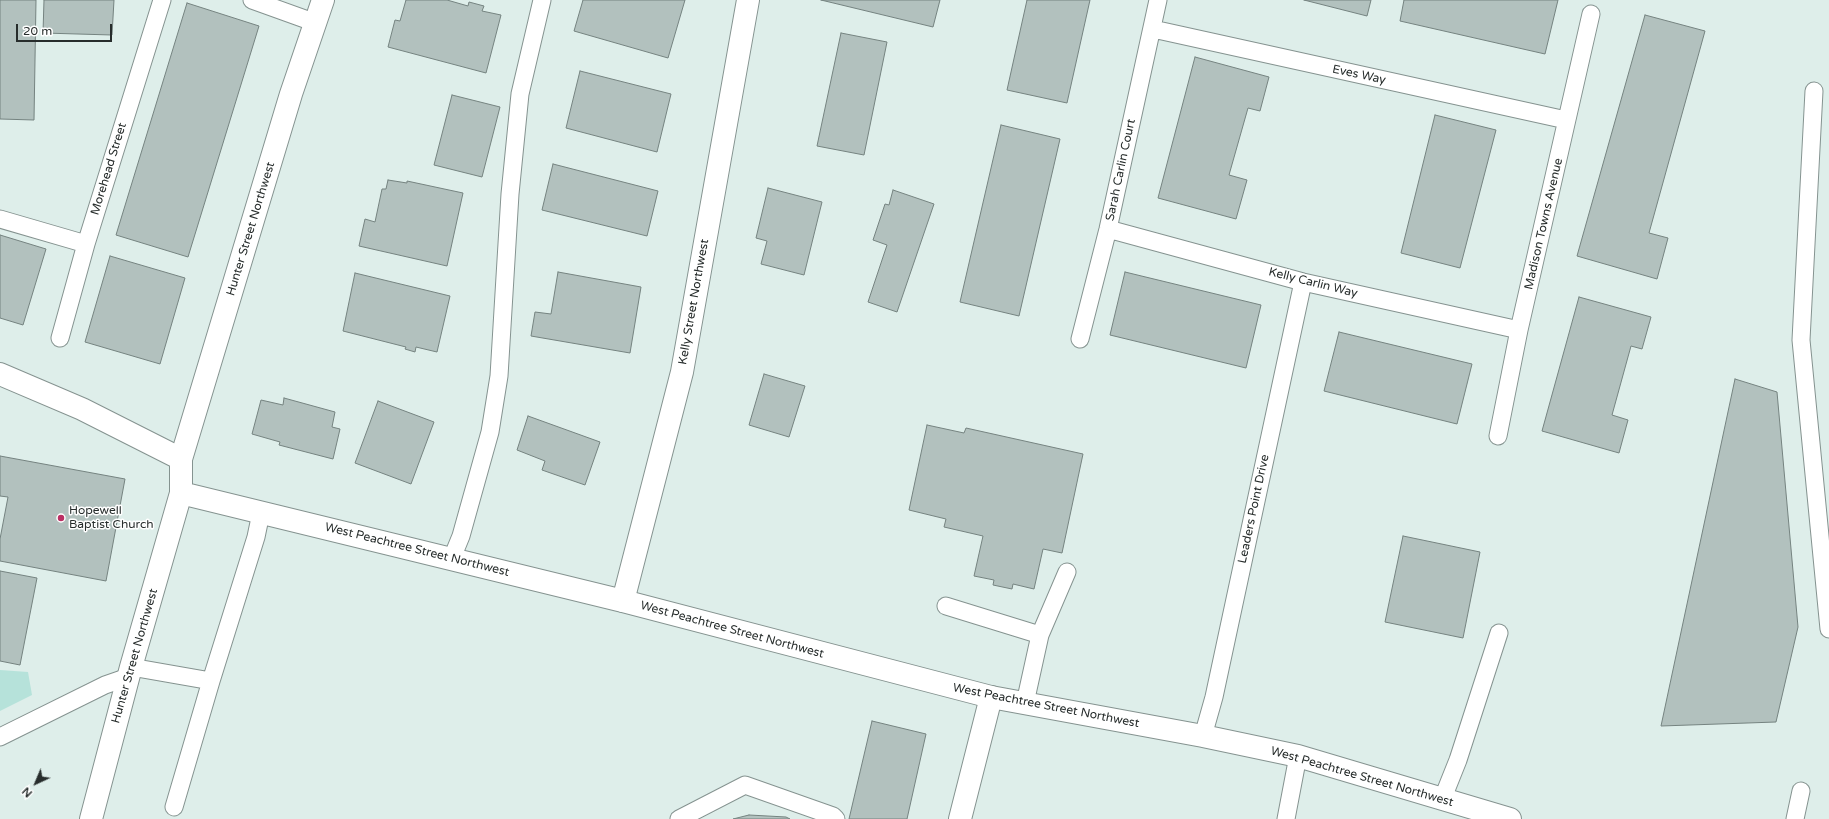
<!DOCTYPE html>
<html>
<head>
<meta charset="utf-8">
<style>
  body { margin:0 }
  #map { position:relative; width:1829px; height:819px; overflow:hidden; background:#deeeea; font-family:"Varela Round",sans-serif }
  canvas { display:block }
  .north { position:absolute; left:16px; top:763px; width:40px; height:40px; -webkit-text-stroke:3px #fff; paint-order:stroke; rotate:224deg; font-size:11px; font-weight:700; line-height:16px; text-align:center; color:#272d2c }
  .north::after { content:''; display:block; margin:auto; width:14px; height:18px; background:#272d2c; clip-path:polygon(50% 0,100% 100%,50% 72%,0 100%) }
  .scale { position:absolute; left:16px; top:24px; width:96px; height:18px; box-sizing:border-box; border:2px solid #272d2c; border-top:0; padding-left:5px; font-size:12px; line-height:14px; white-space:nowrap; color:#272d2c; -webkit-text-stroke:3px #fff; paint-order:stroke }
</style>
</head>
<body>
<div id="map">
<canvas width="1829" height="819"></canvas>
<div class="north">N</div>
<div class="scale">20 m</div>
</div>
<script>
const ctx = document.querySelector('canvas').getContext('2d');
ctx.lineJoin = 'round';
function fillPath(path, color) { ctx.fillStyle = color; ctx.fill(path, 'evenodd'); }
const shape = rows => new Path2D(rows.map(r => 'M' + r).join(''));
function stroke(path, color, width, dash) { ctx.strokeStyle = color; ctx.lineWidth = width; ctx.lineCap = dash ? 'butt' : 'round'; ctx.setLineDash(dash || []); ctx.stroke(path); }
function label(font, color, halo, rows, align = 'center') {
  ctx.font = font + ' "Varela Round",sans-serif'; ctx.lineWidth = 3; ctx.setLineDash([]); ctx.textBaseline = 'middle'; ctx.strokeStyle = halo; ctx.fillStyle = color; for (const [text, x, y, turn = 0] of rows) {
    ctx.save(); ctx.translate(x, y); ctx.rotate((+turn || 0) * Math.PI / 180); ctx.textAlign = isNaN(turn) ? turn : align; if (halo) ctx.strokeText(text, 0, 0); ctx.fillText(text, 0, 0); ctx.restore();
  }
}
fillPath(shape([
  [0,670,28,672,32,695,0,711]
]), '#b6e2da');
const building = shape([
  [0,0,36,0,34,120,0,119,0,0],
  [44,0,114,0,112,35,43,33,44,0],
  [406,0,447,0,468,6,469,2,484,6,482,11,501,15,486,73,388,47,395,20,400,21,406,0],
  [583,0,685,0,668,58,574,31,583,0],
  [821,0,940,0,933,27,821,0],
  [1027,0,1090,0,1067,103,1007,90,1027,0],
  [1304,0,1371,0,1367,16,1304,0],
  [1404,0,1558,0,1545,54,1400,21,1404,0],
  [187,3,259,26,188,257,116,235,187,3],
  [1645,15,1705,31,1649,233,1668,238,1657,279,1577,256,1645,15],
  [841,33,887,42,864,155,817,146,841,33],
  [1195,57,1269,77,1260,111,1248,108,1229,175,1247,180,1236,219,1158,198,1195,57],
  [580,71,671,94,657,152,566,128,580,71],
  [452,95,500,107,482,177,434,165,452,95],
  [1435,115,1496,130,1460,268,1401,253,1435,115],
  [1001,125,1060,139,1019,316,960,302,1001,125],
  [553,164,658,191,647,236,542,210,553,164],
  [388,180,407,183,407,181,463,193,447,266,359,246,365,219,375,222,382,189,386,189,388,180],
  [768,188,822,202,804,275,761,264,767,241,756,238,768,188],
  [893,190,934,204,897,312,868,302,887,245,873,240,885,204,889,205,893,190],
  [0,235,46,249,23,325,0,318,0,235],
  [110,256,185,278,160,364,85,342,110,256],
  [558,272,641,287,630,353,531,336,535,312,551,314,558,272],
  [1125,272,1261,305,1246,368,1110,335,1125,272],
  [355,273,450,296,437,352,416,347,415,352,405,349,406,347,343,331,355,273],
  [1579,297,1651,317,1642,349,1631,346,1612,415,1628,420,1619,453,1542,431,1579,297],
  [1339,332,1472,364,1457,424,1324,391,1339,332],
  [764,374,805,386,789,437,749,425,764,374],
  [1735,379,1777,392,1798,627,1776,722,1661,726,1735,379],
  [284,398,335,412,332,427,340,429,333,459,279,445,280,442,252,434,261,400,283,405,284,398],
  [378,401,434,422,411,484,355,463,378,401],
  [528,416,600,442,585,485,542,470,545,461,517,450,528,416],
  [927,425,964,433,966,428,1083,454,1062,553,1043,549,1034,589,1013,584,1012,589,993,585,994,580,974,576,983,536,944,527,946,519,909,510,927,425],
  [0,456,125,479,106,581,0,561,0,539,8,497,0,496,0,456],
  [1403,536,1480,552,1463,638,1385,622,1403,536],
  [0,571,37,578,20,665,0,661,0,571],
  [872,721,926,734,907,819,849,819,872,721],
  [749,815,786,817,790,819,733,819,749,815]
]);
fillPath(building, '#b2c1be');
stroke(building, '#758380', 1);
const lane = shape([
  [252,0,316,23],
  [1153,29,1566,120],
  [1814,91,1801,340,1829,629],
  [0,219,86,244],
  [1108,229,1303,282,1519,330],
  [60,338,86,244,162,0],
  [1080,339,1108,229,1158,0],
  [1498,436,1519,330,1591,14],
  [452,558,461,536,490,432,499,376,510,194,520,94,542,0],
  [946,606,1040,635,1025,703],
  [1040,635,1067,572],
  [131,667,211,681],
  [1203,736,1214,697,1303,282],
  [0,737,105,685,128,677],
  [1442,800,1458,760,1499,633],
  [174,807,211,681,256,537,261,513],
  [679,819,745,785,833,816,836,819],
  [1286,819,1298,756],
  [1795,819,1801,791]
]);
const street = shape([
  [181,459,291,94,323,0],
  [623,601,682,372,748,0],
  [91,819,131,667,181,493],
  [960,819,991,697]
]);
const secondary = shape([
  [0,374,82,409,181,459,181,493,623,601,991,697,1203,736,1298,756,1510,819]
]);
stroke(lane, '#859390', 19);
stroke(street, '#859390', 24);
stroke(secondary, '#859390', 24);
stroke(lane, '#fff', 17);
stroke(street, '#fff', 22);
stroke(secondary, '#fff', 22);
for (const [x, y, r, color] of [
  [61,518,4,"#bb2f64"]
]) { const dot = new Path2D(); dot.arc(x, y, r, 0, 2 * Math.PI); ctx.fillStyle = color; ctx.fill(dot); stroke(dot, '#fff', 1.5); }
label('12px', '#272d2c', '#fff', [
  ["Eves Way",1359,75,12],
  ["Morehead Street",109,169,-73],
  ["Sarah Carlin Court",1121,170,-78],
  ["Madison Towns Avenue",1544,224,-77],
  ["Hunter Street Northwest",251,229,-73],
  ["Kelly Carlin Way",1313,283,14],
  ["Kelly Street Northwest",694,302,-80],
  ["Leaders Point Drive",1254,509,-78],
  ["West Peachtree Street Northwest",417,550,14],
  ["West Peachtree Street Northwest",732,630,15],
  ["Hunter Street Northwest",135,656,-74],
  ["West Peachtree Street Northwest",1046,706,11],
  ["West Peachtree Street Northwest",1362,777,16]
]);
label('12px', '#272d2c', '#fff', [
  ["Hopewell",69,511],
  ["Baptist Church",69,525]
], 'left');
</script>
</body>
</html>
